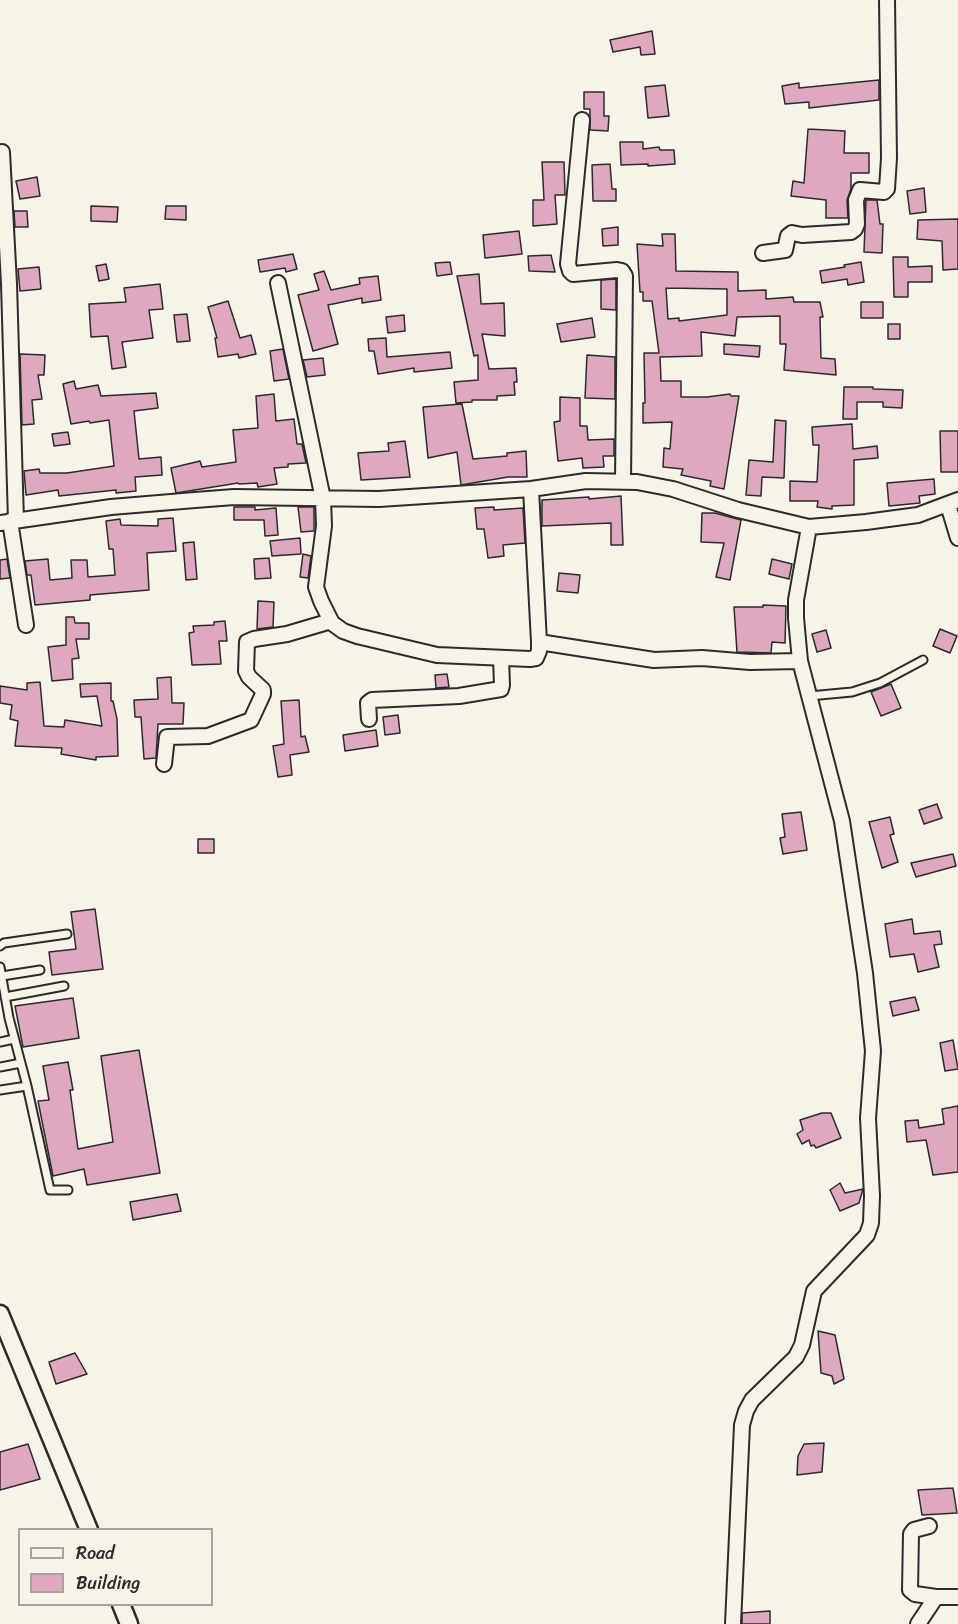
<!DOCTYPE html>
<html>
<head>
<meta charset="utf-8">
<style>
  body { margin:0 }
  #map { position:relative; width:958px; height:1624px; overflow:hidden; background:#f7f3e8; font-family:Sriracha,sans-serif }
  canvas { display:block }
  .legend { position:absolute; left:18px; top:1528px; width:195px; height:78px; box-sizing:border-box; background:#f7f3e8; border:2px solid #a5a39c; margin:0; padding:8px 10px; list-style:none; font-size:18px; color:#2b2b2b }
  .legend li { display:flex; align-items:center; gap:12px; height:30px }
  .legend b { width:30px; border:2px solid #a5a39c }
</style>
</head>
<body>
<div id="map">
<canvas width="958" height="1624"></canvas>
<ul class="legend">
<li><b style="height:8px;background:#f7f3e8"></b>Road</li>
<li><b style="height:16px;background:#dea8c1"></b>Building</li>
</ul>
</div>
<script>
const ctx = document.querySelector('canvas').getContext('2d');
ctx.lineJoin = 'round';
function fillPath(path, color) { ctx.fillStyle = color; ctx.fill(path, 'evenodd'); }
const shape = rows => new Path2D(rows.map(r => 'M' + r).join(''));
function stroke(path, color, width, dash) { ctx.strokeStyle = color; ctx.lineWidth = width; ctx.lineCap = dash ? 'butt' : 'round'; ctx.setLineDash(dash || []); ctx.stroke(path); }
const building = shape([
  [652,31,655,54,641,55,640,47,613,52,610,40,652,31],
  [879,80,879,100,809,108,809,102,785,104,782,86,799,83,799,88,879,80],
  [665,85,669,116,648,118,645,87,665,85],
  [584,92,604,92,604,116,609,116,608,131,590,130,590,109,584,109,584,92],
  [808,129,845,131,844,153,869,153,869,173,851,173,851,189,847,200,848,218,826,218,826,200,791,196,793,181,804,183,808,129],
  [620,142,643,142,643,149,659,147,660,150,674,150,675,164,648,166,648,164,621,165,620,142],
  [542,162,564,162,565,195,555,195,557,224,533,226,533,200,544,200,542,162],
  [610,164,612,189,616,189,616,201,593,201,592,165,610,164],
  [37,177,40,196,20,199,16,181,37,177],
  [924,188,926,212,910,214,907,191,924,188],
  [866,200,877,200,880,224,883,224,882,253,864,252,866,200],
  [91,206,118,207,117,222,91,221,91,206],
  [166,206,186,206,186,220,165,219,166,206],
  [14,211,27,211,28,227,15,227,14,211],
  [958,219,958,269,943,270,942,241,917,239,918,220,958,219],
  [618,227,618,245,603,246,602,229,618,227],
  [519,231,522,254,485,258,483,235,519,231],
  [662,234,675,234,676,271,738,272,738,291,766,290,766,299,793,297,794,302,820,302,823,317,820,317,821,358,835,359,836,375,784,370,786,344,780,344,780,316,737,317,735,336,701,332,702,356,660,357,661,381,681,381,681,397,707,397,730,394,731,396,739,396,724,489,710,486,711,481,681,475,683,469,663,467,664,448,670,449,672,422,643,423,643,403,645,403,644,353,659,353,652,301,643,301,643,292,640,292,637,244,663,246,662,234],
  [666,288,727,289,727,315,679,321,679,318,668,319,666,288],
  [293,254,297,269,286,272,285,268,260,272,258,260,293,254],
  [551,255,555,272,529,271,528,256,551,255],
  [893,257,908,257,908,267,932,266,932,282,908,282,908,297,894,297,893,257],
  [450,262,452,274,437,276,435,263,450,262],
  [861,262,864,282,848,285,847,279,822,283,820,271,845,267,844,265,861,262],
  [106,264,109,279,99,281,96,266,106,264],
  [39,267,41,289,20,291,18,269,39,267],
  [324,271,331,290,360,284,359,278,378,276,381,300,362,303,362,298,328,305,338,344,313,351,298,295,319,290,314,274,324,271],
  [479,274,481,304,504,303,505,336,482,334,489,369,516,368,517,382,514,382,515,395,497,396,497,400,472,400,472,402,456,403,454,382,478,380,478,355,474,356,457,276,479,274],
  [616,279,616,310,601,309,601,280,616,279],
  [160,284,163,309,149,310,153,338,122,342,126,367,112,369,108,336,91,337,89,304,126,302,124,288,160,284],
  [228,301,240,338,251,335,256,354,239,358,238,354,218,357,215,338,217,338,208,307,228,301],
  [861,302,883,302,883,318,861,318,861,302],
  [187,314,190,341,177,342,174,315,187,314],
  [404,315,405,331,388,333,386,317,404,315],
  [592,318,595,337,561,342,557,324,592,318],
  [888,324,900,324,900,339,888,339,888,324],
  [386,338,387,357,450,352,452,368,414,372,414,368,378,374,374,351,369,351,368,339,386,338],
  [724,344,760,346,759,357,724,354,724,344],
  [283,349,289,379,274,381,270,351,283,349],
  [20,354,45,355,44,375,38,375,42,399,32,400,34,424,22,425,20,354],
  [587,355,615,357,615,399,585,398,587,355],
  [323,358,325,375,307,377,303,360,323,358],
  [74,381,76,389,98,385,101,396,156,393,158,408,134,411,139,459,161,457,162,475,135,477,136,491,116,493,116,490,59,496,58,490,26,495,24,471,39,469,40,473,67,473,114,466,109,420,90,423,89,421,71,424,63,384,74,381],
  [844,387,873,387,873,389,903,390,902,408,883,407,883,402,857,402,857,419,843,419,844,387],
  [274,394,276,421,294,419,297,444,302,444,306,463,288,464,288,467,274,468,277,484,258,487,257,483,239,484,238,483,176,493,171,468,200,461,202,467,236,462,233,430,258,428,256,396,274,394],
  [560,397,580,398,580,426,587,426,588,440,614,439,614,456,603,456,604,467,583,468,582,458,558,461,554,422,560,421,560,397],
  [462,404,473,459,507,456,507,453,526,451,527,477,508,477,461,485,457,452,428,458,423,407,462,404],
  [775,420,786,421,784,478,762,477,761,496,746,495,749,460,773,462,775,420],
  [852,424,853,449,877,446,878,458,854,460,854,505,832,506,832,509,817,507,818,501,790,501,790,481,817,482,819,445,813,445,812,427,852,424],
  [940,431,958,431,958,472,941,472,940,431],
  [68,432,70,444,54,446,52,434,68,432],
  [405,441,410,477,361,480,358,453,389,451,388,443,405,441],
  [934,479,935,494,919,496,920,503,889,506,887,483,934,479],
  [621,496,623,545,611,545,611,523,542,526,542,500,589,497,589,499,621,496],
  [234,507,255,507,255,510,276,508,278,535,265,536,264,520,234,520,234,507],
  [298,507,314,507,314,531,301,532,298,507],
  [494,507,494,510,523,508,525,543,503,545,504,556,488,558,484,529,477,529,475,508,494,507],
  [702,513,715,513,741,520,730,580,716,577,724,543,701,542,702,513],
  [173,518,176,551,147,553,149,590,90,595,90,600,35,605,31,575,27,575,25,561,48,559,50,580,72,578,71,560,87,560,88,577,115,575,113,549,109,549,106,521,120,519,121,525,158,526,158,519,173,518],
  [300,538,301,554,272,556,270,541,300,538],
  [194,542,197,579,186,580,183,543,194,542],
  [303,554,311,556,308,578,300,577,303,554],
  [269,558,271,578,255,579,254,559,269,558],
  [7,559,10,578,0,579,0,560,7,559],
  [772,559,792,564,789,579,769,574,772,559],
  [559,573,580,575,578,593,557,591,559,573],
  [258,601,274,602,273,627,257,629,258,601],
  [763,605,786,606,785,643,772,642,771,653,737,652,734,607,763,607,763,605],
  [66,617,74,617,75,623,89,623,89,639,76,639,79,658,72,659,73,679,52,681,48,647,66,645,66,617],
  [225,621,227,641,219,641,221,664,192,665,189,633,194,632,193,626,214,625,214,622,225,621],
  [940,629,957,636,950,653,933,646,940,629],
  [826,630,831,648,817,652,812,634,826,630],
  [447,674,449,687,436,688,435,675,447,674],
  [171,677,172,703,184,703,183,724,158,724,156,758,144,759,141,717,135,717,134,700,158,699,157,678,171,677],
  [40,682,44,726,64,727,65,720,102,726,97,696,81,697,80,684,111,683,111,701,113,701,117,719,118,756,96,757,96,760,61,754,62,748,15,746,18,721,10,719,12,705,0,703,0,686,27,690,27,683,40,682],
  [891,684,901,708,881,716,871,692,891,684],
  [299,700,301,737,305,736,309,752,290,755,292,775,278,777,273,746,284,744,281,701,299,700],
  [398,715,400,733,385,735,383,717,398,715],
  [376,730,378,746,345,751,343,735,376,730],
  [937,804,942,818,924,824,919,810,937,804],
  [801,812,807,850,783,854,780,838,785,837,782,814,801,812],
  [890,817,894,834,890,835,898,862,882,868,869,822,890,817],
  [198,839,214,839,214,853,198,853,198,839],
  [953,854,956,866,916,877,911,863,953,854],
  [95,909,103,969,52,975,49,952,76,949,71,912,95,909],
  [912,919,914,934,940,931,942,944,934,945,939,967,918,972,914,954,890,957,885,924,912,919],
  [915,997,919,1010,893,1016,890,1002,915,997],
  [73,998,79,1038,23,1047,15,1006,73,998],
  [953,1040,958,1069,945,1071,940,1043,953,1040],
  [139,1050,160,1173,87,1185,84,1169,53,1176,38,1101,49,1100,43,1066,68,1062,73,1090,70,1090,78,1149,113,1142,101,1056,139,1050],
  [958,1106,958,1172,933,1175,926,1140,907,1142,905,1121,918,1120,919,1128,944,1124,942,1109,958,1106],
  [822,1113,831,1113,841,1138,816,1148,814,1145,811,1146,809,1140,802,1144,797,1134,803,1130,800,1120,822,1113],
  [840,1183,845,1193,863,1189,859,1203,840,1211,830,1190,840,1183],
  [177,1194,181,1211,133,1220,130,1202,177,1194],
  [818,1331,835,1335,844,1379,834,1384,832,1376,821,1373,818,1331],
  [75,1353,87,1374,56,1384,49,1362,75,1353],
  [824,1443,822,1472,797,1475,798,1456,804,1444,824,1443],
  [28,1444,40,1479,0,1490,0,1452,28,1444],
  [953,1488,957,1513,922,1515,918,1490,953,1488],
  [770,1611,770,1624,742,1624,742,1613,770,1611]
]);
fillPath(building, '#dea8c1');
stroke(building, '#2b2b2b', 1.5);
const service = shape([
  [809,696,852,692,880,683,923,660],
  [0,946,4,943,67,934],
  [0,967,9,1018,27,1086,50,1190,68,1190],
  [2,976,40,970],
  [5,997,64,986],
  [0,1042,14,1039],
  [0,1067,21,1063],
  [0,1090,27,1086]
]);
const minor = shape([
  [582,120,568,264,570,271,573,274,617,270,622,271,625,276,623,481],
  [2,152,9,284,16,521],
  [763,253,785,250,788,236,792,233,802,235,851,232,855,229,857,224,856,200,860,190,884,192,887,189,889,158,887,0],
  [278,283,323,499,324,526,316,587,321,601,332,623,343,631,357,636,437,655,530,659,536,658,539,651,539,642],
  [531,489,539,642,654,660,702,658,750,662,800,661],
  [948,505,958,538],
  [10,521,26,625],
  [0,523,111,507,195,500,234,497,379,499,531,489,586,481,637,482,673,489,738,510,809,527,866,522,918,515,958,500],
  [369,719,368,703,372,700,459,696,501,689,502,685,501,659],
  [164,764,167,737,208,736,251,720,263,694,263,690,249,677,246,671,247,642,254,639,287,634,331,621],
  [936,1597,958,1597],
  [733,1624,742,1425,746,1411,752,1400,796,1357,802,1345,814,1291,867,1235,871,1223,872,1196,868,1118,873,1051,865,973,842,821,800,661,796,618,796,600,809,527],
  [918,1624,936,1597,915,1594,910,1590,911,1534,914,1530,929,1526]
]);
const tertiary = shape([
  [0,1314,89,1530],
  [121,1604,129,1624]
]);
stroke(service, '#2b2b2b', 11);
stroke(minor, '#2b2b2b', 18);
stroke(tertiary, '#2b2b2b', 21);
stroke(service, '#f7f3e8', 7);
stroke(minor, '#f7f3e8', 14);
stroke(tertiary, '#f7f3e8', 16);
</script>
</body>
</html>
